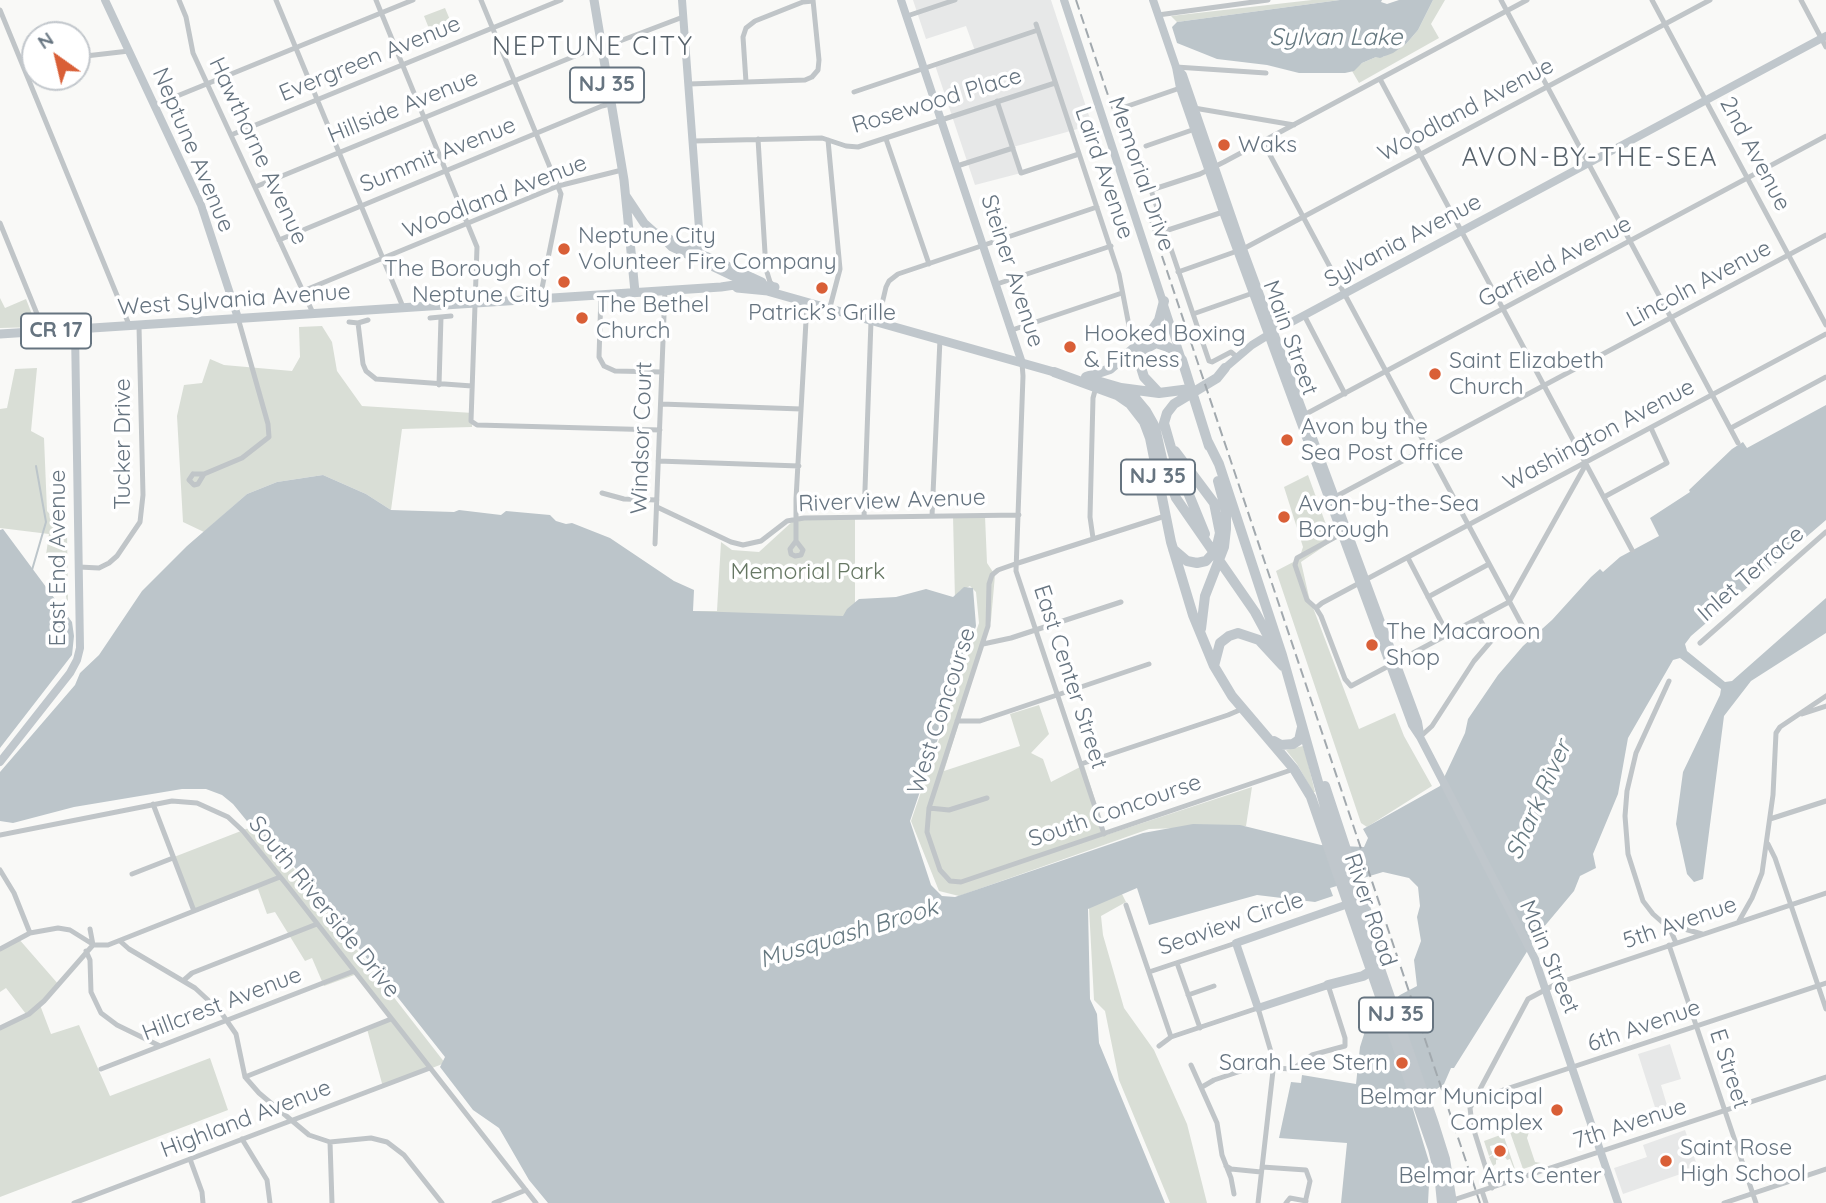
<!DOCTYPE html>
<html>
<head>
<meta charset="utf-8">
<style>
  body { margin:0 }
  #map { position:relative; width:1826px; height:1203px; overflow:hidden; background:#f9f9f7; font-family:Quicksand,sans-serif }
  canvas { display:block }
  .north { position:absolute; left:21px; top:21px; width:70px; height:70px; box-sizing:border-box; background:#fff; border:2px solid #c2c7cc; border-radius:50%; rotate:326deg; font-size:19px; font-weight:700; line-height:28px; text-align:center; color:#667480 }
  .north::after { content:''; display:block; margin:auto; width:24px; height:32px; background:#d95f37; clip-path:polygon(50% 0,100% 100%,50% 72%,0 100%) }
</style>
</head>
<body>
<div id="map">
<canvas width="1826" height="1203"></canvas>
<div class="north">N</div>
</div>
<script>
const ctx = document.querySelector('canvas').getContext('2d');
ctx.lineJoin = 'round';
function fillPath(path, color) { ctx.fillStyle = color; ctx.fill(path, 'evenodd'); }
const shape = rows => new Path2D(rows.map(r => 'M' + r).join(''));
function stroke(path, color, width, dash) { ctx.strokeStyle = color; ctx.lineWidth = width; ctx.lineCap = dash ? 'butt' : 'round'; ctx.setLineDash(dash || []); ctx.stroke(path); }
function label(font, color, halo, rows, align = 'center') {
  ctx.font = font + ' Quicksand,sans-serif'; ctx.lineWidth = 7; ctx.setLineDash([]); ctx.textBaseline = 'middle'; ctx.strokeStyle = halo; ctx.fillStyle = color; for (const [text, x, y, turn = 0] of rows) {
    ctx.save(); ctx.translate(x, y); ctx.rotate((+turn || 0) * Math.PI / 180); ctx.textAlign = isNaN(turn) ? turn : align; if (halo) ctx.strokeText(text, 0, 0); ctx.fillText(text, 0, 0); ctx.restore();
  }
}
fillPath(shape([
  [913,0,1051,0,1092,125,1013,147,1021,173,975,185,935,65,975,51,966,26,926,39],
  [1670,1044,1681,1079,1661,1085,1671,1119,1660,1123,1638,1054],
  [1685,1130,1698,1168,1623,1194,1614,1168,1647,1157,1643,1145]
]), '#e7e8e8');
fillPath(shape([
  [1312,0,1340,0,1177,22,1171,16],
  [1433,0,1445,0,1431,24,1439,38,1359,83,1352,71,1362,63,1376,57,1383,57,1406,44,1418,30],
  [445,8,453,27,432,36,424,16],
  [0,298,5,308,26,299,37,327,0,328],
  [322,326,332,342,337,371,362,406,473,413,472,427,402,429,391,510,366,494,323,475,277,482,247,494,204,532,183,522,177,416,184,385,202,383,210,359,224,365,292,371,300,357,299,327],
  [37,368,31,431,44,438,47,511,67,533,68,607,60,565,46,555,49,534,0,528,0,409,7,408,15,369],
  [1308,475,1332,541,1301,562,1309,597,1359,729,1395,713,1404,736,1432,786,1367,827,1361,823,1276,571,1299,559,1303,547,1284,487],
  [953,516,985,516,987,563,995,575,991,620,944,771,1020,746,1010,714,1039,705,1049,734,1031,753,1043,759,1051,782,1084,765,1106,835,1252,787,1246,826,1149,829,959,896,939,891,911,821,979,623,976,592,970,586,960,591,955,600],
  [855,518,855,605,845,621,723,620,695,611,717,611,721,542,732,550,759,552,794,520],
  [1303,746,1307,759,1315,792,1313,792,1297,764,1286,750],
  [259,824,445,1063,383,1087,367,1029,393,1020,357,974,324,986,312,958,305,961,275,912,267,914,258,889,195,912,174,857],
  [1121,892,1126,902,1101,916,1103,935,1124,1008,1154,1050,1187,1124,1207,1203,1170,1203,1119,1080,1105,1011,1094,1000,1089,908],
  [18,938,59,985,40,1005,51,1034,79,1025,110,1096,210,1058,228,1110,0,1197,0,1028,26,1014,6,988,0,992,0,949],
  [1524,1127,1526,1132,1533,1128,1535,1130,1529,1132,1527,1138,1535,1162,1541,1163,1523,1169,1510,1132],
  [1503,1134,1516,1172,1511,1174,1510,1171,1514,1169,1510,1159,1507,1160,1505,1157,1496,1160,1496,1164,1493,1166,1489,1157,1493,1155,1494,1158,1505,1154,1502,1143,1490,1146,1491,1151,1498,1150,1489,1156,1484,1141]
]), '#d9ded6');
fillPath(shape([
  [1340,0,1382,0,1381,2,1387,4,1399,0,1433,0,1418,30,1406,44,1393,53,1380,58,1376,57,1362,63,1354,71,1345,73,1299,73,1267,65,1217,59,1177,43,1172,27,1177,22],
  [1826,405,1826,520,1691,636,1685,644,1687,651,1725,682,1732,681,1826,598,1826,633,1751,681,1724,716,1703,879,1694,882,1687,874,1676,824,1683,772,1720,695,1721,689,1680,658,1673,660,1628,738,1618,794,1593,854,1596,868,1580,876,1574,891,1538,934,1454,1068,1451,1068,1444,1084,1412,1106,1430,1165,1428,1203,1341,1203,1347,1143,1279,1138,1291,1082,1301,1083,1302,1075,1356,1084,1360,1047,1366,1028,1372,1018,1400,995,1417,986,1414,960,1421,941,1417,917,1420,906,1418,887,1409,878,1383,872,1330,888,1333,896,1315,902,1257,895,1149,925,1137,888,1088,909,1090,999,1097,1014,1099,1043,1165,1203,548,1203,529,1180,499,1128,473,1110,440,1067,445,1057,285,855,276,855,269,848,233,804,222,795,206,789,182,789,74,807,13,823,0,821,0,772,75,685,80,673,99,655,142,591,187,546,247,494,277,482,323,475,366,494,391,510,454,512,459,510,501,515,506,511,550,515,556,521,566,524,572,523,610,538,674,581,694,590,693,611,843,616,847,609,859,599,896,597,926,589,953,597,964,587,973,588,976,626,910,821,931,885,942,896,955,897,1143,833,1193,824,1240,825,1321,845,1364,847,1368,838,1363,829,1440,786,1465,733,1468,719,1498,675,1523,646,1552,620,1591,577,1600,569,1603,572,1620,557,1659,536,1650,518,1690,492,1689,490,1732,449,1743,442,1747,448],
  [3,529,72,622,74,636,72,655,0,748,0,530]
]), '#bcc5ca');
stroke(shape([
  [32,570,46,522,36,466]
]), '#bcc5ca', 2);
stroke(shape([
  [179,0,186,17,193,53,313,313],
  [276,0,403,307],
  [376,0,477,247,471,421,477,425,660,430],
  [481,0,561,194,540,298],
  [1501,0,1738,443],
  [1652,0,1826,325],
  [1801,0,1826,47],
  [0,10,130,327],
  [1158,15,1268,0],
  [907,16,955,0],
  [1036,24,1119,274,1131,336],
  [77,57,129,51],
  [23,65,35,62],
  [1176,67,1266,73],
  [1380,79,1632,550],
  [746,82,743,37,746,28,755,21,803,2,813,1],
  [689,84,805,80,812,77,818,70,819,60,813,0],
  [854,92,1038,30],
  [997,101,1021,173,1079,154],
  [155,105,413,0],
  [1125,107,1183,87],
  [1194,108,1294,125],
  [231,135,561,0],
  [758,139,766,269,770,282,775,287],
  [886,139,929,264],
  [828,140,840,269,830,307],
  [693,141,822,138,846,146,858,147,1055,83],
  [1263,142,1529,638],
  [1146,146,1195,129],
  [957,166,1013,148],
  [255,187,592,49,612,44,683,17],
  [0,223,44,331],
  [1165,231,1223,212],
  [279,240,602,106,610,104],
  [1178,272,1243,249,1710,0],
  [997,284,1111,246],
  [303,291,558,186,622,170],
  [601,294,599,357,604,366,615,371,662,372],
  [1193,314,1253,293],
  [1304,315,1345,394],
  [430,318,451,316],
  [878,321,886,287,889,281,898,274,1097,207],
  [349,322,358,323,368,320],
  [358,323,363,364,366,371,376,379,472,386],
  [1012,330,1122,293],
  [1237,357,1231,352,1212,362,1209,361,1151,190,1200,174,1224,162,1527,0],
  [1022,363,1023,376,1016,571,1104,834],
  [439,385,441,317],
  [661,404,801,409],
  [1304,415,1826,136],
  [1731,428,1826,377],
  [658,461,799,466],
  [193,474,204,474,198,484,194,485,189,480,193,474],
  [204,474,242,458,269,437,268,424,238,318],
  [602,493,624,499,657,500],
  [1335,497,1826,235],
  [1604,497,1667,463,1651,428],
  [657,507,731,542,743,545,761,541,787,521,804,518,1019,515],
  [932,516,940,339],
  [1165,516,1015,564,998,570,992,575,989,584,988,626,929,808,927,832,940,870,950,881,961,882,1294,769],
  [864,517,871,321],
  [1341,534,1297,558,1295,565,1307,600,1316,608,1321,616,1345,679,1351,686,1509,602,1585,466],
  [1093,538,1090,517,1093,398,1096,387],
  [796,541,796,499,807,303],
  [796,541,803,550,801,555,795,556,791,554,790,549,796,541],
  [655,544,665,290],
  [1408,558,1448,635],
  [79,567,99,568,109,563,117,556,140,522,143,495,139,326],
  [1428,597,1489,564],
  [1316,608,1322,603,1826,334],
  [1700,643,1826,532],
  [983,644,1011,638,1121,602],
  [1669,681,1636,753,1627,791,1625,816,1628,854,1643,901,1653,914,1670,929,1676,943],
  [1802,714,1826,706],
  [957,721,980,721,1149,664],
  [1420,737,1432,726,1474,661,1492,640,1479,618],
  [1081,764,1228,715,1242,709],
  [153,804,194,911],
  [929,808,949,810,987,798],
  [1770,819,1826,801],
  [0,835,172,801,197,803,228,817,243,831,287,885,536,1203],
  [1768,844,1775,858,1826,1009],
  [0,870,14,893,30,933],
  [132,874,173,858],
  [1126,905,1171,1037],
  [1739,921,1752,898,1762,873,1773,795,1776,733,1780,727,1826,696],
  [1667,924,1702,934],
  [120,941,129,949,195,988,220,1011,236,1034,245,1077,259,1093,309,1135,330,1142,371,1138,387,1142,404,1155,442,1203],
  [1669,945,1756,1203],
  [0,949,30,933,58,928,70,930,94,945,108,945,280,877],
  [86,951,90,960,91,992,101,1013,117,1025,160,1046],
  [1177,963,1200,1028],
  [1149,972,1236,943],
  [184,980,192,973,317,924],
  [1188,995,1214,986],
  [0,1028,29,1014,44,1001,93,945,90,929],
  [1159,1046,1171,1037,1258,1008,1274,1062,1258,1203],
  [1191,1065,1217,1123,1222,1155,1231,1178,1234,1194],
  [101,1069,354,971],
  [245,1077,391,1019],
  [1202,1087,1214,1080,1253,1067,1293,1069,1312,1055,1345,1046,1345,1038,1328,985],
  [1473,1100,1826,983],
  [242,1139,267,1180,270,1203],
  [330,1142,332,1203],
  [190,1159,202,1192,203,1203],
  [1226,1166,1231,1169,1261,1172],
  [1262,1167,1306,1170,1310,1181,1305,1203],
  [1492,1188,1472,1124,1470,1108,1528,999,1558,983,1826,893],
  [1482,1191,1486,1203],
  [1450,1201,1826,1077],
  [74,1203,430,1068],
  [494,1203,526,1190],
  [1286,1203,1290,1198,1306,1201],
  [1724,1203,1826,1169]
]), '#c0c5c8', 5);
stroke(shape([
  [105,0,201,205,238,318],
  [682,0,700,242,698,253],
  [901,0,1022,363],
  [1064,0,1182,360],
  [1153,0,1176,67,1180,88,1223,212,1412,725,1420,737,1535,959,1618,1203],
  [1176,67,1183,75,1243,249,1418,722,1420,734],
  [1225,368,1252,345,1273,332,1826,36],
  [0,762,70,673,77,660,80,648,75,330],
  [1328,985,1258,1008,1236,943,1348,904]
]), '#c0c7cc', 8);
stroke(shape([
  [594,0,624,180,635,292],
  [626,196,644,223,654,232,762,282],
  [663,238,672,247,747,283],
  [737,288,768,291],
  [767,291,1054,372],
  [0,334,721,287,748,283,775,287]
]), '#c0c7cc', 9);
stroke(shape([
  [1054,372,1117,395,1130,404,1144,422,1150,438,1171,542,1193,615,1214,666,1232,696,1294,769,1311,797,1433,1149,1439,1173,1442,1203],
  [1086,377,1110,369,1148,336,1159,320,1164,301],
  [1090,379,1121,388,1136,399,1146,411,1155,427,1163,463,1176,498,1255,612,1274,647],
  [1121,388,1159,393,1190,389],
  [1159,393,1144,377,1139,361,1143,350,1156,343,1168,347,1182,360,1209,446],
  [1208,442,1219,464,1282,655,1331,828,1434,1124,1445,1159,1452,1203],
  [1205,534,1174,458,1164,423,1167,413,1174,404,1217,378,1225,368],
  [1173,549,1187,561,1197,563,1206,561,1216,550,1220,533,1214,503,1175,451],
  [1201,629,1205,596,1224,547,1226,529,1226,511,1218,481],
  [1214,666,1220,643,1229,636,1238,633,1259,640,1283,666],
  [1274,741,1281,745,1293,744,1299,740,1302,727],
  [1325,786,1381,955],
  [1328,985,1363,976,1376,968]
]), '#c0c7cc', 10);
stroke(shape([
  [1076,0,1480,1203]
]), '#a2a9ae', 2, [10, 5]);
for (const [x, y, r, color] of [
  [1224,145,7,"#d95f37"],
  [564,249,7,"#d95f37"],
  [564,282,7,"#d95f37"],
  [822,288,7,"#d95f37"],
  [582,318,7,"#d95f37"],
  [1070,347,7,"#d95f37"],
  [1435,374,7,"#d95f37"],
  [1287,440,7,"#d95f37"],
  [1284,517,7,"#d95f37"],
  [1372,645,7,"#d95f37"],
  [1402,1063,7,"#d95f37"],
  [1557,1110,7,"#d95f37"],
  [1500,1151,7,"#d95f37"],
  [1666,1161,7,"#d95f37"]
]) { const dot = new Path2D(); dot.arc(x, y, r, 0, 2 * Math.PI); ctx.fillStyle = color; ctx.fill(dot); stroke(dot, '#fff', 2.5); }
for (const [x, y, w] of [
  [607,85,74],
  [56,331,70],
  [1158,477,74],
  [1396,1015,74]
]) { const box = new Path2D(); box.roundRect(x - w / 2, y - 17.5, w, 35, 5); ctx.fillStyle = '#fff'; ctx.fill(box); stroke(box, '#667480', 2); }
label('bold 21px', '#667480', null, [
  ["NJ 35",607,85],
  ["CR 17",56,331],
  ["NJ 35",1158,477],
  ["NJ 35",1396,1015]
]);
label('23px', '#667480', '#fff', [
  ["Evergreen Avenue",370,59,-22],
  ["Rosewood Place",937,101,-17],
  ["Hillside Avenue",403,107,-22],
  ["Woodland Avenue",1466,110,-28],
  ["Neptune Avenue",193,150,67],
  ["Hawthorne Avenue",258,151,65],
  ["2nd Avenue",1755,154,62],
  ["Summit Avenue",438,155,-22],
  ["Laird Avenue",1104,173,71],
  ["Memorial Drive",1141,174,71],
  ["Woodland Avenue",495,197,-21],
  ["Sylvania Avenue",1403,241,-28],
  ["Garfield Avenue",1555,262,-28],
  ["Steiner Avenue",1012,271,72],
  ["Lincoln Avenue",1699,284,-28],
  ["West Sylvania Avenue",234,300,-4],
  ["Main Street",1290,338,70],
  ["Washington Avenue",1599,435,-28],
  ["Windsor Court",642,438,-88],
  ["Tucker Drive",123,444,-90],
  ["Riverview Avenue",892,501,-2],
  ["East End Avenue",58,558,-90],
  ["Inlet Terrace",1751,574,-41],
  ["East Center Street",1070,677,72],
  ["West Concourse",942,711,-72],
  ["South Concourse",1115,811,-19],
  ["South Riverside Drive",324,907,51],
  ["River Road",1370,910,71],
  ["5th Avenue",1680,923,-19],
  ["Seaview Circle",1231,924,-19],
  ["Main Street",1549,957,67],
  ["Hillcrest Avenue",222,1004,-21],
  ["6th Avenue",1644,1026,-19],
  ["E Street",1729,1069,72],
  ["Highland Avenue",246,1119,-21],
  ["7th Avenue",1630,1124,-18]
]);
label('23px', '#667480', '#fff', [
  ["Waks",1238,145],
  ["Neptune City",578,236],
  ["Volunteer Fire Company",578,262],
  ["The Borough of",550,269,"right"],
  ["Neptune City",550,295,"right"],
  ["The Bethel",596,305],
  ["Church",596,331],
  ["Patrick’s Grille",822,313,"center"],
  ["Hooked Boxing",1084,334],
  ["& Fitness",1084,360],
  ["Saint Elizabeth",1449,361],
  ["Church",1449,387],
  ["Avon by the",1301,427],
  ["Sea Post Office",1301,453],
  ["Avon-by-the-Sea",1298,504],
  ["Borough",1298,530],
  ["The Macaroon",1386,632],
  ["Shop",1386,658],
  ["Sarah Lee Stern",1388,1063,"right"],
  ["Belmar Municipal",1543,1097,"right"],
  ["Complex",1543,1123,"right"],
  ["Saint Rose",1680,1148],
  ["High School",1680,1174],
  ["Belmar Arts Center",1500,1176,"center"]
], 'left');
label('23px', '#677864', '#fff', [
  ["Memorial Park",808,572]
]);
label('italic 24px', '#667981', '#fff', [
  ["Sylvan Lake",1336,38],
  ["Shark River",1539,800,-66],
  ["Musquash Brook",849,934,-17]
]);
ctx.letterSpacing = '2px';
label('26px', '#57626b', '#fff', [
  ["NEPTUNE CITY",593,47],
  ["AVON-BY-THE-SEA",1590,158]
]);
ctx.letterSpacing = '0px';
</script>
</body>
</html>
